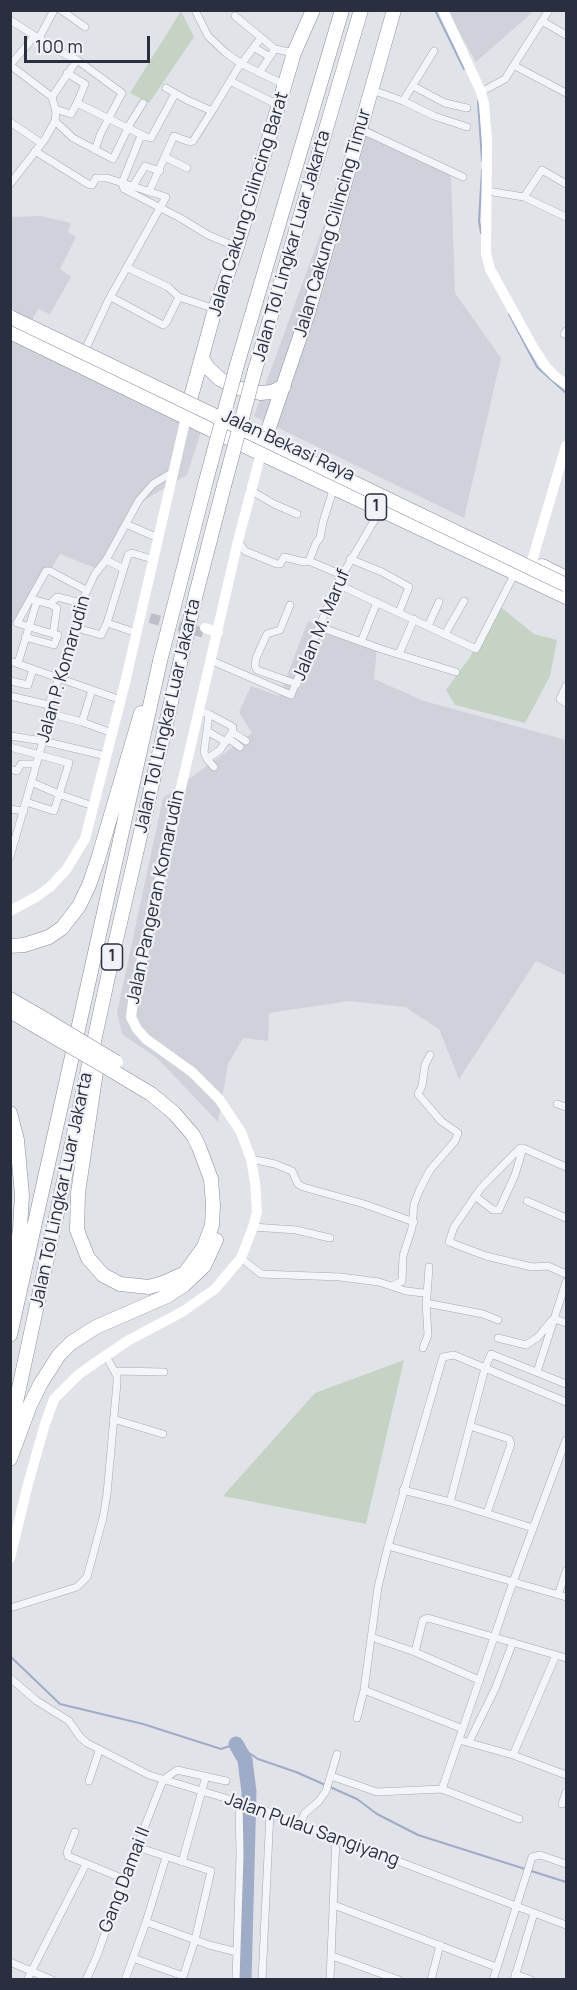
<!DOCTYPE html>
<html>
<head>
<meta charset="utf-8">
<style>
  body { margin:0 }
  #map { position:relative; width:577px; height:1990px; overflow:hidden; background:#e1e3e9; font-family:Manrope,sans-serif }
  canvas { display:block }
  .frame { position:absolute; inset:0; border:12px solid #2a2f40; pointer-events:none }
  .scale { position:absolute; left:24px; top:36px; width:126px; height:27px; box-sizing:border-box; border:3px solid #2a2f40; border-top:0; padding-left:8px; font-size:18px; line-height:21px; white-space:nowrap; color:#2a2f40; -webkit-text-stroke:4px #f1f2f7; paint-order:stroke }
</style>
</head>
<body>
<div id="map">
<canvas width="577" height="1990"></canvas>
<div class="frame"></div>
<div class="scale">100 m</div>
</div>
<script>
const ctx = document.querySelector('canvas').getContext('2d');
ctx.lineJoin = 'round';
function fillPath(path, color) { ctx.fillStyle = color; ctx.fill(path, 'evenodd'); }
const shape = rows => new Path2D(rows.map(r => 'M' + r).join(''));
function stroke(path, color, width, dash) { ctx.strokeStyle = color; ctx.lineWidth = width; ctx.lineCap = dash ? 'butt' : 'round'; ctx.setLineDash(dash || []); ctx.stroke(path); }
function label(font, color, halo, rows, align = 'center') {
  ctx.font = font + ' Manrope,sans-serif'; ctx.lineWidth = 4.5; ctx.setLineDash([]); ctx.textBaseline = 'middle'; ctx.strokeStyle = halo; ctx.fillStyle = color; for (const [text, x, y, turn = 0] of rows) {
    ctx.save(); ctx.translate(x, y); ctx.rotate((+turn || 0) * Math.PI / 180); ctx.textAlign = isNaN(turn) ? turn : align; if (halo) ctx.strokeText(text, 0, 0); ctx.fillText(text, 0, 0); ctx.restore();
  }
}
fillPath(shape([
  [447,11,534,11,476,62],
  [361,123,451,174,455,293,501,358,464,518,254,416],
  [41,216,71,223,68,232,76,237,60,269,71,277,50,314,38,309,23,339,205,419,187,475,134,506,100,570,60,554,18,625,10,622,10,217],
  [308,621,377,647,374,679,424,701,566,740,566,975,536,961,459,1079,439,1029,405,1007,349,1001,269,1013,268,1041,243,1038,228,1064,218,1122,157,1058,122,1034,117,1013,163,798,252,733,239,712,251,686,279,696]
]), '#d0d2db');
fillPath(shape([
  [181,11,194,37,149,103,130,93],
  [497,604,534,634,557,640,550,676,525,723,455,705,446,690,470,657],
  [404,1360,366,1524,223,1496,315,1393]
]), '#c4d3c3');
stroke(shape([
  [435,10,464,69],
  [478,101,482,161],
  [481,233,479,221,482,170],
  [509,314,537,367,566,393],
  [11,1657,60,1704,143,1724,221,1749,236,1744,258,1759,296,1772,357,1799,377,1814,418,1835,566,1882]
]), '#9eacc8', 2);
stroke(shape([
  [236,1744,245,1760,249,1792,244,1980]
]), '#9eacc8', 15);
stroke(shape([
  [150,618,204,633]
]), '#bcbfc7', 10, [10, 5]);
const street = shape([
  [61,10,85,27],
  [195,10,208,36,226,53,242,64,285,85],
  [235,16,275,49,294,53],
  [10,20,57,50,77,60,122,93,100,135,95,150],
  [542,21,566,35],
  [39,38,54,10],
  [255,48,270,57],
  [10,65,52,97],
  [10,65,35,36],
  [515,66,566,93],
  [67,73,85,84,77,103],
  [259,73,275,49],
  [230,81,280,106],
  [413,86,445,103,467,108],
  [166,88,187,100,212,111,238,68,261,38],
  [372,90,403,101,434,116,467,127],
  [481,92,505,79,549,10],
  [175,94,151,138,144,136,140,138,122,183,124,189,182,219,208,235,237,247],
  [403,101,434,51],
  [55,109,71,114,77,103,144,136],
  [55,121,73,138,113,159,131,122,143,103],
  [10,122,41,143],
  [360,129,463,177],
  [35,151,88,184,92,185,96,178,107,178,166,197,108,301,86,348],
  [165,157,187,168],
  [10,184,45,139,55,121,56,112,52,97,77,60],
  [133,186,145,166,160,171],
  [487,191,524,197,566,217],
  [149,192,173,138,174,136,190,142,193,141,212,111],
  [524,197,542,170,566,184],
  [128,268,168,287,179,297,215,309],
  [111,297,163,325,166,323,179,297],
  [564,334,566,331],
  [250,490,274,504,297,514],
  [126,524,158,538],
  [238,541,245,551,277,564,280,564,284,557,304,562,309,561,316,543,320,538,323,522,334,487],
  [350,559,382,572,409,587,399,612],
  [106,560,122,568],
  [309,561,342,575],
  [337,584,476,649,515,573],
  [34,600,50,604,57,597,81,603],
  [50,604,57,608,53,634,17,623,46,571,50,571,86,590],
  [290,605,280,630,267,634,256,658,255,666,257,670,297,684],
  [428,626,439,602],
  [320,627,381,649,456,672],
  [77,628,101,635,107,623],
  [137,633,107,623,128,555,132,553,152,559],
  [445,634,464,601],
  [25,637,54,645,58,635],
  [361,642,377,602],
  [399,654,414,619],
  [210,660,291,695,337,584,381,509],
  [10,661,121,700],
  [18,663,37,601],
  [10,681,28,685,33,669],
  [566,686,560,699,566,703],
  [10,696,49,705],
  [198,711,209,714,233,727,232,732,220,750,207,759],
  [48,713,82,722,112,733],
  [209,714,204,752,207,759,214,767],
  [82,722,92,690],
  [207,731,226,742],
  [232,732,246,741],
  [10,736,43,741,106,756],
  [228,738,240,747],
  [10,747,69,763,54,811,26,802],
  [10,769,17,771,21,764,36,764],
  [31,782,61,795,93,806],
  [10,809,24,811],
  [10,857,43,741,51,697,74,644,81,603,95,574,106,560,139,500,153,484,173,472],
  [557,1104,566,1107],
  [523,1148,520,1148,481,1188,454,1227,449,1242,486,1256,532,1267,548,1266,566,1274],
  [523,1148,566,1167],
  [251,1159,275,1164,292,1171,298,1184,303,1187,364,1204,414,1222],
  [475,1196,493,1210,499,1210,515,1175,523,1148],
  [527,1201,566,1218],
  [253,1227,296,1230,330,1238],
  [241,1258,261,1274,340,1277,379,1282,406,1291,424,1293,427,1295,426,1303,483,1314,498,1320],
  [392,1286,402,1281,403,1256,412,1228,414,1204,420,1189,430,1170,455,1141,458,1133,441,1121,418,1094,422,1086,425,1065,430,1055],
  [427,1295,429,1267],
  [498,1338,526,1345,538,1337,552,1320,555,1319,566,1323],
  [423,1348,428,1335,426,1303],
  [115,1371,164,1372],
  [537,1372,566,1282],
  [113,1419,163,1434],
  [470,1426,509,1439,511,1444,487,1513],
  [403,1490,450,1502,533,1528],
  [450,1502,485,1368,491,1354,566,1384],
  [388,1546,566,1597],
  [558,1595,566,1571],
  [10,1608,77,1587,87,1577,103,1518,107,1494,117,1383,117,1376,106,1356],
  [371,1637,415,1652,479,1680],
  [415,1652,423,1620,428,1618,566,1658],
  [10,1678,37,1701,69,1721,80,1737,87,1743,149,1775,261,1809,566,1925],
  [364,1690,463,1729],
  [357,1718,364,1690,378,1587,388,1546,443,1357,454,1355,566,1402],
  [459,1740,513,1755,566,1775],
  [469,1742,495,1689,513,1642],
  [513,1755,556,1655],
  [331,1776,377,1792,442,1789,519,1819],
  [89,1781,99,1751],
  [442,1789,513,1582,566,1440],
  [562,1804,566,1792],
  [300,1823,305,1813,319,1801,326,1791,337,1754],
  [75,1832,67,1852,68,1856,124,1879],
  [137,1847,211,1871,195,1940,182,1980],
  [182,1862,206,1776],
  [334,1905,496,1967],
  [146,1922,209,1945,237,1952],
  [332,1956,399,1980],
  [133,1958,183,1976],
  [10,1962,52,1980],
  [515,1974,531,1980],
  [27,1980,86,1864],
  [86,1980,97,1956,124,1879,163,1780,177,1770,226,1781],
  [125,1980,146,1922,166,1857],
  [236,1980,240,1856,239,1802],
  [262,1980,270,1812],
  [330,1980,336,1837],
  [431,1980,440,1945],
  [493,1980,532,1857,540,1855,566,1864],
  [514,1980,534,1913]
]);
const highway = shape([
  [10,332,232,440,566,597],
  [202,358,208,368,220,379,237,388,260,393,272,392,284,386],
  [237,365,342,10],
  [255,370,361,10],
  [186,415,215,309,237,247,294,53,313,10],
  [261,451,308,313,394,10],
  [542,566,566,578],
  [10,946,24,945,49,937,62,928,79,906,89,885,98,859,141,713],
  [10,999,46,1020],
  [10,1011,39,1028],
  [98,1058,78,1193,77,1230,88,1258,103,1275,120,1284,149,1287,163,1283,185,1273,204,1247,212,1225,213,1205,211,1179,199,1147,193,1135,174,1113,151,1094,111,1070],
  [10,1113,17,1140,22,1195,20,1229,10,1296],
  [10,1335,160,661,206,481],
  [10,1430,114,949,196,594,224,486],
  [10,1459,30,1405,41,1383,59,1355,71,1343,96,1327,167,1296,184,1285,204,1266,216,1240]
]);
stroke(street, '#a6a9b3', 8);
stroke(highway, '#898e9f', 15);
stroke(street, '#f4f5f8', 7);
stroke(shape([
  [443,10,481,92,484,104,487,140,486,253,490,269,533,347,546,367,556,377,566,384],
  [532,561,566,446],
  [205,628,218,632],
  [10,911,36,897,50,887,66,870,85,839,125,683,186,417],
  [10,1558,28,1484,45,1424,54,1399,78,1375,92,1365,129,1340,182,1312,215,1289,241,1258,253,1227,257,1212,255,1182,251,1159,241,1132,219,1099,192,1072,146,1039,137,1029,131,1017,134,994,168,844,238,541,261,453]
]), '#fff', 10);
stroke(highway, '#fff', 14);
const highwayBridge = shape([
  [10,317,566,585],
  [206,481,237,365],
  [224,486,255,370],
  [46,1020,116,1062],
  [39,1028,111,1070]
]);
stroke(highwayBridge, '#898e9f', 15, []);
stroke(highwayBridge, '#fff', 14);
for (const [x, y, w] of [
  [376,507,21],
  [112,957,21]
]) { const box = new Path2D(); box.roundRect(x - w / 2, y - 13, w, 26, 4.5); ctx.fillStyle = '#f1f2f7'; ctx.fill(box); stroke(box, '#2a2f40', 1.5); }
label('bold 16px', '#2a2f40', null, [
  ["1",376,507],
  ["1",112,957]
]);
label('18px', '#2a2f40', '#f1f2f7', [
  ["Jalan Cakung Cilincing Barat",249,204,-73],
  ["Jalan Cakung Cilincing Timur",333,223,-74],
  ["Jalan Tol Lingkar Luar Jakarta",292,246,-74],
  ["Jalan Bekasi Raya",288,446,25],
  ["Jalan M. Maruf",322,625,-67],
  ["Jalan P. Komarudin",64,669,-74],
  ["Jalan Tol Lingkar Luar Jakarta",168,716,-77],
  ["Jalan Pangeran Komarudin",156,897,-78],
  ["Jalan Tol Lingkar Luar Jakarta",62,1190,-78],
  ["Jalan Pulau Sangiyang",312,1830,20],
  ["Gang Damai II",125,1880,-69]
]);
</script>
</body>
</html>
